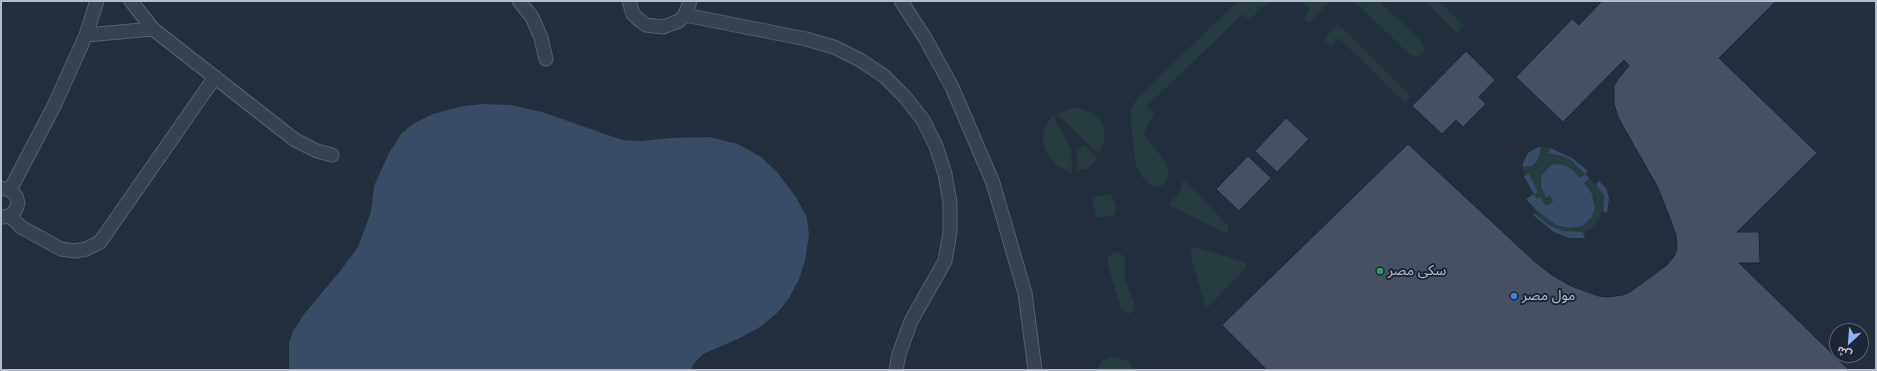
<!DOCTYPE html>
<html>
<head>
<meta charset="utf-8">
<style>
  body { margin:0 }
  #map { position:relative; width:1877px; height:371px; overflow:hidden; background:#242f3e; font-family:"Space Grotesk","Noto Sans Arabic",sans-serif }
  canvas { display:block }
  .frame { position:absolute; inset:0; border:2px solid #b4bcc9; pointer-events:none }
  .north { position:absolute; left:1829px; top:323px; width:40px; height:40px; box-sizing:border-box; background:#1d2633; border:1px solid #59626f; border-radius:50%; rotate:206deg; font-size:11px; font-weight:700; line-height:16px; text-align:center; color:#b4bcc9 }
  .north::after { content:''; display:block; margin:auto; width:14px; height:18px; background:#8ab4f8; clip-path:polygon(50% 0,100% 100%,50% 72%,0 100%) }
</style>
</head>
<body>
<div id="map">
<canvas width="1877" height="371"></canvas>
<div class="frame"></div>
<div class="north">ش</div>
</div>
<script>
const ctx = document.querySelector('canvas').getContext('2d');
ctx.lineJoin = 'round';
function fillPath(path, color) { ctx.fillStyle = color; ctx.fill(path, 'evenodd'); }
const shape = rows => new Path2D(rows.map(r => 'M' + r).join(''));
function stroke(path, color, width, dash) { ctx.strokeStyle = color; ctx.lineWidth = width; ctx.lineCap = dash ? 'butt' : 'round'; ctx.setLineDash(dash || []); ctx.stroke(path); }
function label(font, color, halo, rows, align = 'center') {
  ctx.font = font + ' "Space Grotesk","Noto Sans Arabic",sans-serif'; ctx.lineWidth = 4; ctx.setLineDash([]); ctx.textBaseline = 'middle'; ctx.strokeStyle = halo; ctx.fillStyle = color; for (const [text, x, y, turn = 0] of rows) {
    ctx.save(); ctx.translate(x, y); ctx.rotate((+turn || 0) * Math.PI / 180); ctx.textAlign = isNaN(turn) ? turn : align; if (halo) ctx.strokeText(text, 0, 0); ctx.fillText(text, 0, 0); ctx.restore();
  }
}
fillPath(shape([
  [1238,1,1269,1,1249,20,1243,14,1147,106,1155,115,1147,124,1144,135,1165,161,1169,174,1164,185,1153,187,1142,177,1136,166,1130,118,1132,107,1138,97],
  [1301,1,1330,1,1309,23,1303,18,1310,10],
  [1354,1,1379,1,1422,42,1424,50,1423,54,1416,57,1409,54],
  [1425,1,1439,1,1464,26,1457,33],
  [1338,24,1411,97,1405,103,1339,38,1331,46,1324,39],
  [1071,108,1079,108,1093,113,1103,125,1105,140,1099,154,1057,114],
  [1053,115,1071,149,1072,173,1055,165,1045,150,1043,141,1044,131,1048,123],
  [1084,145,1097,159,1087,169,1078,171,1076,150],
  [1541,147,1550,148,1549,153,1562,156,1571,160,1585,174,1580,179,1573,170,1559,164,1549,167,1546,198,1550,196,1553,202,1546,206,1541,198,1537,199,1534,194,1538,192,1529,174,1524,176,1523,167,1527,167,1538,160],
  [1589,178,1602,191,1604,201,1601,216,1592,228,1583,232,1576,233,1562,231,1549,225,1534,213,1536,210,1556,225,1569,228,1595,201,1592,194,1584,183],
  [1184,179,1228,226,1228,232,1225,233,1168,205,1179,193],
  [1109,194,1112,197,1116,206,1115,215,1096,218,1092,197],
  [1194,247,1245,262,1247,267,1206,309,1190,253,1190,250],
  [1115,252,1119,252,1125,258,1125,279,1135,306,1134,311,1128,314,1121,309,1108,265,1108,257],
  [1115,357,1128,361,1134,370,1097,370,1102,361,1108,358]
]), '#263c3f');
fillPath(shape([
  [483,104,510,105,542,112,622,140,641,141,671,138,709,137,738,144,761,157,777,172,796,197,807,218,809,235,805,260,799,279,789,298,778,312,760,327,740,338,703,354,695,362,690,370,289,370,289,343,293,331,305,313,341,270,358,247,371,212,374,186,389,153,402,133,413,124,433,114,463,106],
  [1541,147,1538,160,1532,166,1523,167,1523,163,1528,153,1536,148],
  [1550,148,1572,158,1588,171,1585,174,1589,178,1584,183,1592,194,1595,208,1591,218,1582,226,1569,228,1556,225,1536,210,1526,199,1534,194,1524,176,1529,174,1538,192,1534,194,1537,199,1540,197,1546,206,1553,202,1550,196,1546,198,1541,185,1541,179,1542,175,1549,167,1554,164,1564,165,1573,170,1580,178,1585,174,1571,160,1562,156,1549,153],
  [1599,181,1606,188,1609,198,1607,213,1603,211,1604,196,1596,184],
  [1534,213,1549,225,1562,231,1583,232,1585,238,1569,238,1554,232,1533,215]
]), '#394c67');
const building = shape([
  [1602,1,1776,1,1719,58,1817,153,1737,232,1759,232,1760,263,1739,263,1849,370,1267,370,1222,325,1408,144,1534,261,1552,275,1571,286,1599,296,1607,297,1623,295,1630,292,1667,265,1675,255,1677,249,1676,235,1670,218,1657,186,1619,119,1614,104,1614,86,1618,79,1629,66,1624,60,1563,122,1516,77,1572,19,1579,25,1602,1],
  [1466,51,1495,80,1479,97,1486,104,1463,127,1456,120,1442,134,1412,106,1466,51],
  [1286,118,1309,139,1277,172,1255,151,1286,118],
  [1248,156,1271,178,1239,211,1216,189,1248,156]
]);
fillPath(building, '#455162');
stroke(building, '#1f2835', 1);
const minor = shape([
  [131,1,153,29,295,140,317,151,332,155],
  [519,1,532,17,541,38,546,59],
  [629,1,633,14,639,20,646,25,663,27,679,21,685,15,690,1],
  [901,1,925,38,952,87,993,183,1025,293,1035,370],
  [685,15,806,39,834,47,860,60,884,76,905,97,923,120,936,146,945,174,950,203,950,232,945,261,911,321,899,354,896,370],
  [86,35,153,29],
  [1,188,10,190,16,196,18,203,15,211,10,216,2,217],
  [10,190,54,106,86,35,97,1],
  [10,216,21,227,61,249,75,251,86,249,100,242,215,77]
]);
stroke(minor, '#565f6c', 15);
stroke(minor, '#38414e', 13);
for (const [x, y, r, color] of [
  [1380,271,4,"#2e9e5b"],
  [1514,296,4,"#3f7fe0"]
]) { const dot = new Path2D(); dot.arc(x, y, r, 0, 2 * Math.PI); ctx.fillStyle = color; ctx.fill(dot); stroke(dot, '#1d2633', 1.5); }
label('14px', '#b4bcc9', '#1d2633', [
  ["سكى مصر",1388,271],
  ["مول مصر",1522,296]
], 'left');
</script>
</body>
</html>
